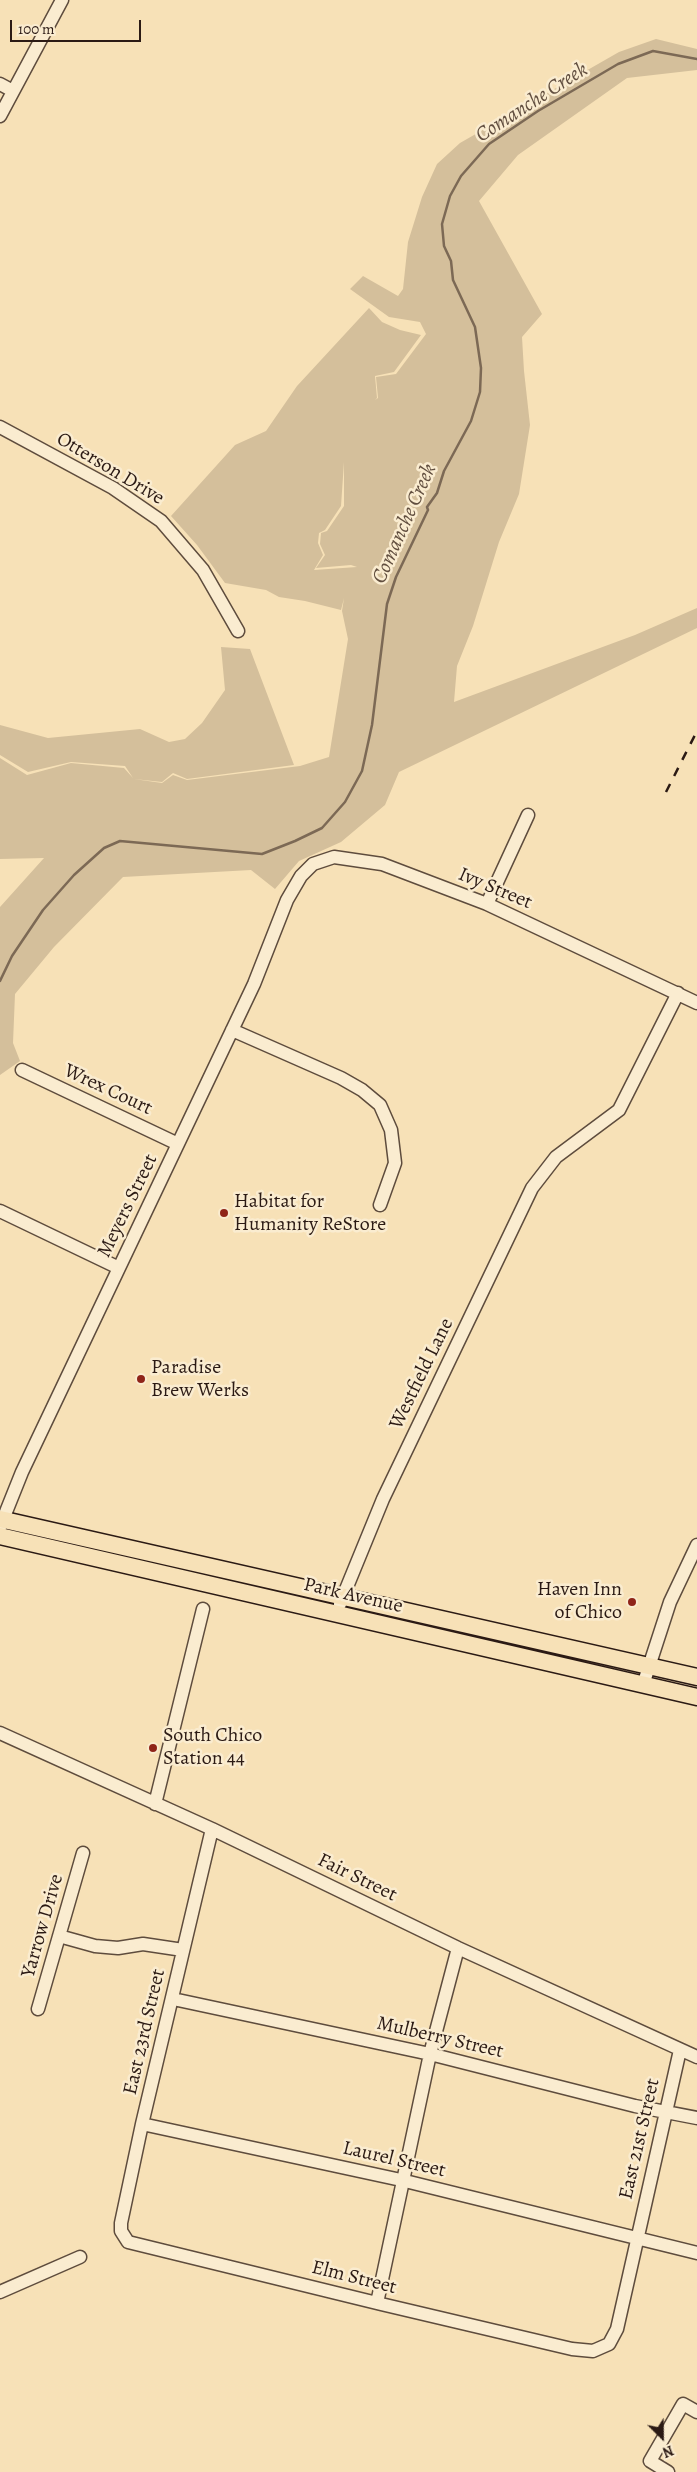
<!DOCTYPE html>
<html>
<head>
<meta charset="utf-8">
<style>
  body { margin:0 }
  #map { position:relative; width:697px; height:2472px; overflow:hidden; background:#f7e1b7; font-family:Alegreya,serif }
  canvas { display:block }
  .north { position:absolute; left:637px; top:2412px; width:50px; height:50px; -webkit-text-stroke:4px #faecd0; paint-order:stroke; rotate:157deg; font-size:14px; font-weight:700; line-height:20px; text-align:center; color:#2b1a14 }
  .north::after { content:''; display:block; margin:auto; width:18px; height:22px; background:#2b1a14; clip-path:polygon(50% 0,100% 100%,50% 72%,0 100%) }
  .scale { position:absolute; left:10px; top:20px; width:131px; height:22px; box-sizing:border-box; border:2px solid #2b1a14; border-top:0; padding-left:6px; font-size:15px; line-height:18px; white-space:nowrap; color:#2b1a14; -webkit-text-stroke:4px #faecd0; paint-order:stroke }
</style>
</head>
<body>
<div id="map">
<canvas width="697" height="2472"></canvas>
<div class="north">N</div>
<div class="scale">100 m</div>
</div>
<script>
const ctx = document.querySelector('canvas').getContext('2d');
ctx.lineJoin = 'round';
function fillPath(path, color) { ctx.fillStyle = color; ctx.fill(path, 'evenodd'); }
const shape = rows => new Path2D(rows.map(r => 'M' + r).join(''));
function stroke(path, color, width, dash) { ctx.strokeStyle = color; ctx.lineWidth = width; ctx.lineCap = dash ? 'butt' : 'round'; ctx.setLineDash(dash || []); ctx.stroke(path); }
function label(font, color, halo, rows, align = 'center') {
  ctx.font = font + ' Alegreya,serif'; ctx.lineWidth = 5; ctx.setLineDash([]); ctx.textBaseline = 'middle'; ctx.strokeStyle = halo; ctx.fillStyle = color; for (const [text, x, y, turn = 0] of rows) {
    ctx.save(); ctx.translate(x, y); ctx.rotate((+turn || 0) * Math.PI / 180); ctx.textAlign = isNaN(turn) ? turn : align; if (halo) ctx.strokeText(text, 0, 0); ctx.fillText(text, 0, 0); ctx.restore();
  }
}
fillPath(shape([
  [656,39,697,49,697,70,627,78,518,155,479,201,542,314,522,337,524,371,530,425,519,494,499,542,473,626,457,666,454,702,635,635,697,608,697,628,399,772,385,805,341,842,299,861,275,889,251,870,123,877,54,947,15,994,13,1043,20,1061,0,1075,0,907,44,858,0,859,0,758,27,775,71,763,124,768,133,778,125,766,71,762,28,772,0,755,0,725,48,738,140,729,169,742,185,739,202,723,225,690,221,647,250,649,294,765,187,779,173,773,162,782,134,779,162,783,173,775,187,780,300,766,329,757,348,639,342,611,344,598,341,610,305,601,279,597,266,590,225,583,197,545,171,516,235,445,266,431,297,386,369,308,382,322,400,330,421,335,394,372,375,376,377,398,375,400,378,398,376,377,396,374,426,334,420,322,389,317,350,289,363,276,398,296,403,289,408,242,422,197,437,164,460,143,619,52],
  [344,462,344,506,327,531,321,533,320,544,325,555,316,568,351,565,357,567,314,570,323,555,318,543,319,533,325,530,341,506]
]), '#d4bf9b');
stroke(shape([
  [0,981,12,956,43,910,74,875,104,848,120,841,262,854,295,841,322,828,345,802,362,771,372,725,387,604,396,577,428,510,427,507,437,493,444,471,471,421,480,392,481,368,475,327,453,280,451,261,444,246,442,224,450,196,461,176,489,144,538,111,618,64,653,51,697,59]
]), '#7c6955', 2.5);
const minor = shape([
  [0,84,13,91],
  [0,116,62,0],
  [0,427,113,488,161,521,203,570,238,631],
  [487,904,528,815],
  [232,1030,341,1078,362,1090,380,1105,391,1130,395,1163,380,1205],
  [22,1070,178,1144],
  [0,1211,119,1268],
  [0,1527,22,1472,254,984,287,900,301,876,313,864,334,857,382,864,487,904,697,1003],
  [340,1604,383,1499,532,1188,556,1157,619,1110,678,993],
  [643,1685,670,1602,697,1545],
  [0,1733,212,1829,458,1948,697,2057],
  [155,1804,203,1609],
  [212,1829,142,2124,121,2223,121,2231,128,2242,381,2304,572,2349,593,2351,609,2344,617,2329,680,2050],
  [59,1936,95,1946,118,1948,143,1944,183,1950],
  [173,1999,430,2054,635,2106,697,2118],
  [38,2009,83,1853],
  [142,2124,401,2180,697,2253],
  [0,2292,80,2257],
  [377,2303,430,2054,458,1948],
  [668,2472,650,2461,683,2404,697,2412]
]);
const major = shape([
  [0,1519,697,1677],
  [0,1536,697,1697]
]);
stroke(minor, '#5e4c3d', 15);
stroke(major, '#2b1a14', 19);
stroke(minor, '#faecd0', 12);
stroke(major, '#f7e1b7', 16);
stroke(shape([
  [666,792,697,731]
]), '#2b1a14', 2.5, [9, 9]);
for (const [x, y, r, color] of [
  [224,1213,5,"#8f2418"],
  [141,1379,5,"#8f2418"],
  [632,1602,5,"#8f2418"],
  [153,1748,5,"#8f2418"]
]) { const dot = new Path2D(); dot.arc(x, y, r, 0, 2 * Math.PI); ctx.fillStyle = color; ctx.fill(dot); stroke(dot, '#faecd0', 2); }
label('20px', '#2b1a14', '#faecd0', [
  ["Otterson Drive",110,469,31],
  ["Ivy Street",495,889,23],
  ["Wrex Court",108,1090,25],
  ["Meyers Street",128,1206,-64],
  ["Westfield Lane",422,1374,-64],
  ["Park Avenue",353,1596,13],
  ["Fair Street",357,1878,26],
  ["Yarrow Drive",43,1926,-74],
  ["East 23rd Street",145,2032,-77],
  ["Mulberry Street",440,2038,13],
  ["East 21st Street",640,2139,-77],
  ["Laurel Street",394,2160,13],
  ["Elm Street",354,2278,14]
]);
label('20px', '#2b1a14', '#faecd0', [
  ["Habitat for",234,1202],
  ["Humanity ReStore",234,1225],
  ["Paradise",151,1368],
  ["Brew Werks",151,1391],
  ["Haven Inn",622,1590,"right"],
  ["of Chico",622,1613,"right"],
  ["South Chico",163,1736],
  ["Station 44",163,1759]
], 'left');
label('italic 21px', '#614e3f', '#faecd0', [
  ["Comanche Creek",532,103,-33],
  ["Comanche Creek",405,524,-66]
]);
</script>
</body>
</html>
